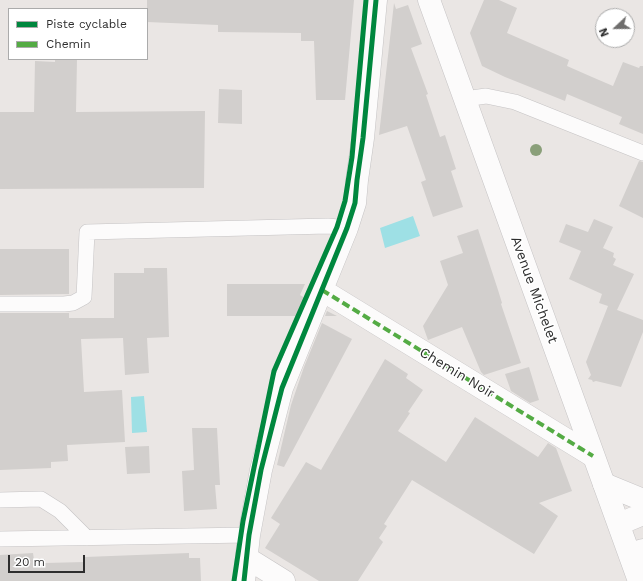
<!DOCTYPE html>
<html>
<head>
<meta charset="utf-8">
<style>
  body { margin:0 }
  #map { position:relative; width:643px; height:581px; overflow:hidden; background:#eae6e4; font-family:"Work Sans",sans-serif }
  canvas { display:block }
  .legend { position:absolute; left:8px; top:8px; width:140px; height:52px; box-sizing:border-box; background:#fff; border:1px solid #ababab; margin:0; padding:5px 7px; list-style:none; font-size:12px; color:#2d2d2d }
  .legend li { display:flex; align-items:center; gap:8px; height:20px }
  .legend b { width:20px; border:1px solid #ababab }
  .north { position:absolute; left:595px; top:8px; width:40px; height:40px; box-sizing:border-box; background:#fff; border:1px solid #ababab; border-radius:50%; rotate:248deg; font-size:11px; font-weight:700; line-height:16px; text-align:center; color:#2d2d2d }
  .north::after { content:''; display:block; margin:auto; width:14px; height:18px; background:#6f6e6d; clip-path:polygon(50% 0,100% 100%,50% 72%,0 100%) }
  .scale { position:absolute; left:8px; top:555px; width:77px; height:18px; box-sizing:border-box; border:2px solid #2d2d2d; border-top:0; padding-left:5px; font-size:12px; line-height:14px; white-space:nowrap; color:#2d2d2d; -webkit-text-stroke:3px #fff; paint-order:stroke }
</style>
</head>
<body>
<div id="map">
<canvas width="643" height="581"></canvas>
<ul class="legend">
<li><b style="height:5px;background:#00873e"></b>Piste cyclable</li>
<li><b style="height:5px;background:#54ab44"></b>Chemin</li>
</ul>
<div class="north">N</div>
<div class="scale">20 m</div>
</div>
<script>
const ctx = document.querySelector('canvas').getContext('2d');
ctx.lineJoin = 'round';
function fillPath(path, color) { ctx.fillStyle = color; ctx.fill(path, 'evenodd'); }
const shape = rows => new Path2D(rows.map(r => 'M' + r).join(''));
function stroke(path, color, width, dash) { ctx.strokeStyle = color; ctx.lineWidth = width; ctx.lineCap = dash ? 'butt' : 'round'; ctx.setLineDash(dash || []); ctx.stroke(path); }
function label(font, color, halo, rows, align = 'center') {
  ctx.font = font + ' "Work Sans",sans-serif'; ctx.lineWidth = 3; ctx.setLineDash([]); ctx.textBaseline = 'middle'; ctx.strokeStyle = halo; ctx.fillStyle = color; for (const [text, x, y, turn = 0] of rows) {
    ctx.save(); ctx.translate(x, y); ctx.rotate((+turn || 0) * Math.PI / 180); ctx.textAlign = isNaN(turn) ? turn : align; if (halo) ctx.strokeText(text, 0, 0); ctx.fillText(text, 0, 0); ctx.restore();
  }
}
fillPath(shape([
  [413,216,420,236,385,248,380,228],
  [144,396,147,432,132,433,131,397]
]), '#9ee0e5');
fillPath(shape([
  [147,0,354,0,345,100,316,100,314,41,301,41,301,33,218,32,218,25,147,22],
  [484,0,499,0,517,8,507,33,569,60,567,66,592,77,613,86,623,62,639,68,640,66,643,66,643,134,619,124,622,117,567,94,565,101,505,77,482,66,470,33],
  [394,3,396,9,408,5,422,44,411,48,428,94,426,95,440,137,445,135,456,169,451,171,463,207,433,217,421,182,426,180,407,126,379,135],
  [55,59,77,59,76,112,205,111,204,188,0,189,0,112,34,112,35,61,55,62],
  [219,89,242,90,242,124,218,123],
  [639,161,643,162,643,218,619,206],
  [594,219,613,227,603,248,614,253,613,257,616,259,613,265,634,274,617,310,612,308,643,320,643,332,621,387,596,381,593,382,592,380,588,379,591,375,586,362,608,306,599,303,602,294,569,279,581,251,559,242,566,224,588,232],
  [478,229,498,290,502,303,501,304,521,363,484,375,481,372,462,327,428,340,423,326,448,285,440,261,463,253,457,236],
  [0,249,69,249,69,294,0,295],
  [144,268,167,268,169,337,147,338,149,373,125,375,123,338,81,339,84,392,122,390,125,442,67,445,68,461,51,462,51,468,0,470,0,313,69,313,69,318,114,318,114,273,144,273],
  [227,284,305,284,300,295,305,298,298,316,227,316],
  [327,311,337,316,325,316],
  [322,323,352,339,284,467,277,465,291,405,304,367],
  [385,359,408,374,406,378,423,390,408,412,410,413,398,431,446,462,475,417,538,457,548,443,556,448,572,491,539,503,558,516,534,554,412,480,384,524,387,526,379,538,383,542,358,581,319,581,265,548,280,524,271,518,306,462,321,470],
  [529,367,539,400,530,403,511,391,505,374],
  [192,428,217,428,220,485,215,485,217,509,184,511,182,471,194,470],
  [149,446,150,473,127,474,125,447],
  [33,553,34,560,45,559,45,563,85,562,85,557,189,553,189,558,200,558,201,581,0,581,0,555]
]), '#d2cfcd');
const lane = shape([
  [465,99,486,96,515,102,643,153],
  [0,304,64,304,73,303,84,297,87,232,328,226,347,228],
  [0,500,41,499,60,511,87,538],
  [0,539,249,535]
]);
const street = shape([
  [322,290,593,456],
  [604,484,643,500],
  [619,524,643,514],
  [630,554,643,550],
  [247,558,284,581],
  [244,581,249,535,261,470,282,388,347,228,355,203,357,180,363,138,376,0]
]);
const secondary = shape([
  [429,0,639,581]
]);
stroke(lane, '#c5c3c4', 16);
stroke(street, '#c5c3c4', 23);
stroke(secondary, '#c5c3c4', 23);
stroke(lane, '#fcfbfb', 15);
stroke(street, '#fcfbfb', 22);
stroke(secondary, '#fcfbfb', 22);
stroke(shape([
  [322,290,593,456]
]), '#54ab44', 4, [8, 4]);
stroke(shape([
  [234,581,243,521,274,371,337,227,345,201,352,157,366,0],
  [244,581,249,535,261,470,282,388,347,228,355,203,357,180,363,138,376,0]
]), '#00873e', 5);
ctx.fillStyle = '#8a9f79';
for (const [x, y] of [
  [536,150]
]) { ctx.beginPath(); ctx.arc(x, y, 6, 0, 2 * Math.PI); ctx.fill(); }
label('14px', '#2d2d2d', '#fff', [
  ["Avenue Michelet",534,290,70],
  ["Chemin Noir",457,373,31]
]);
</script>
</body>
</html>
